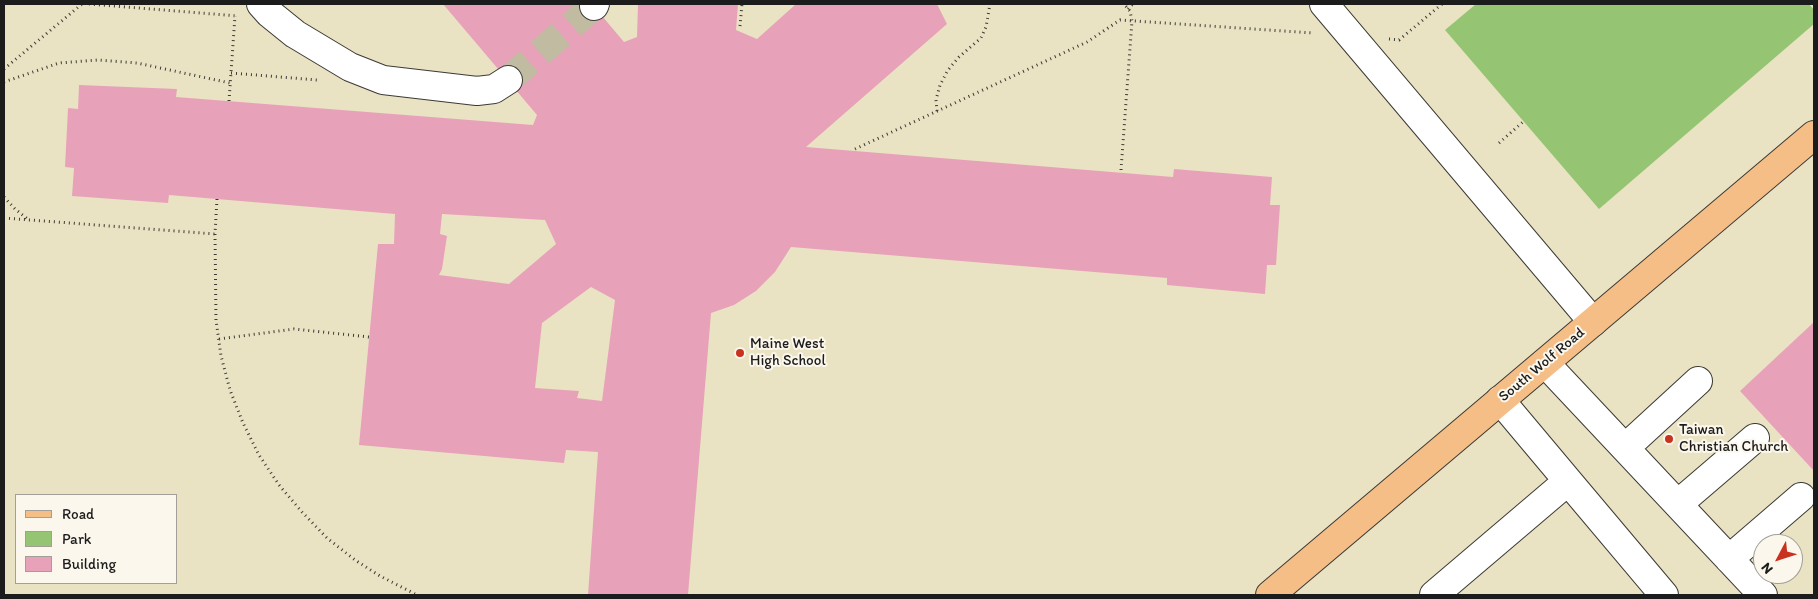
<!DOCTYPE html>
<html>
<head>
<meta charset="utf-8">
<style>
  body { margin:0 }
  #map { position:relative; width:1818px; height:599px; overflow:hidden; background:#eae3c3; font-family:Itim,sans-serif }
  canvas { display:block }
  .frame { position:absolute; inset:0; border:5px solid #1c1c1c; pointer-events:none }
  .legend { position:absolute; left:15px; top:494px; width:162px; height:90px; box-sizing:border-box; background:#fbf7ec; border:1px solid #a29f99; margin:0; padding:6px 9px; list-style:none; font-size:15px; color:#1c1c1c }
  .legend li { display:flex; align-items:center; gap:10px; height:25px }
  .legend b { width:25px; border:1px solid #a29f99 }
  .north { position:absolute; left:1753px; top:534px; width:50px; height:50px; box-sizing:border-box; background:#fbf7ec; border:1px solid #a29f99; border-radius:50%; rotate:230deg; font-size:14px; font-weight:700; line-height:20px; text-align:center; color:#1c1c1c }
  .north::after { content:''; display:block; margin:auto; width:18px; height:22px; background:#c8321e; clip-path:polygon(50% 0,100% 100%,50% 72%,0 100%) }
</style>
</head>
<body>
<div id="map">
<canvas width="1818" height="599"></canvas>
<div class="frame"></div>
<ul class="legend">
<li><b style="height:6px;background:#f6be87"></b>Road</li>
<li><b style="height:14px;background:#95c472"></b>Park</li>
<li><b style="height:14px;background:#e7a2ba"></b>Building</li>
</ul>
<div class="north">N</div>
</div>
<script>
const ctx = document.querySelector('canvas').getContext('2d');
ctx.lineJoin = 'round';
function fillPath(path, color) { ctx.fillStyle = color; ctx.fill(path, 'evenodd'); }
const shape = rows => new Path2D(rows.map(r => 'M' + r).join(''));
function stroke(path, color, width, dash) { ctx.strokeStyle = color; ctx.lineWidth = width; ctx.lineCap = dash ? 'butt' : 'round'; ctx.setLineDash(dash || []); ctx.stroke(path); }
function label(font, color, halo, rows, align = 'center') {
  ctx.font = font + ' Itim,sans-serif'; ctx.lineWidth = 4; ctx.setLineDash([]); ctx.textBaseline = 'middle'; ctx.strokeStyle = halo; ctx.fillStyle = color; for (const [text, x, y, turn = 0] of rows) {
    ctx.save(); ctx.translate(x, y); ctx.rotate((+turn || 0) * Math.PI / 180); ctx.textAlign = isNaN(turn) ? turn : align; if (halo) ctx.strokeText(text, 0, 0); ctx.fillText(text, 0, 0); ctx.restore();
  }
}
fillPath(shape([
  [1476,4,1809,4,1814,10,1814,24,1599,209,1445,30]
]), '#95c472');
fillPath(shape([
  [443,4,592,4,624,42,637,37,638,4,738,4,736,30,757,39,796,4,937,4,947,24,806,147,1173,177,1174,169,1272,177,1270,205,1280,205,1276,265,1267,265,1265,294,1167,285,1167,278,791,247,775,272,756,291,734,305,711,313,688,595,588,595,598,452,566,450,564,463,359,445,378,244,394,244,395,214,169,195,168,203,72,196,74,168,65,167,68,108,78,109,79,85,177,89,176,97,533,125,537,115],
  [442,214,545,220,556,244,509,284,439,275,442,269,447,236,440,234],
  [591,287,615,300,602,401,577,398,579,391,535,388,542,323],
  [1814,322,1814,471,1740,391]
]), '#e7a2ba');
stroke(shape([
  [508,80,594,6]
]), '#c1bba2', 28, [28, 14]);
const minor = shape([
  [261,4,269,13,295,34,350,67,383,80,477,91,494,89,508,80],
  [1324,4,1593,322],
  [594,6,595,4],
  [1545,363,1763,595],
  [1625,448,1698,381],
  [1568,481,1664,595],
  [1678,504,1755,438],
  [1729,559,1801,497],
  [1434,595,1568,481,1500,400]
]);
const major = shape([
  [1270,595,1814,135]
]);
stroke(minor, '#3b3a35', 30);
stroke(major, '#3b3a35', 30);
stroke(shape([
  [89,4,238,16],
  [1128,9,1133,4],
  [740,26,742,4],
  [1389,39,1399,40,1442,4],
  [4,69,82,4],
  [231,73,317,80],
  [4,82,59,63,98,60,137,63,230,83],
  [229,101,235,16],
  [937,111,936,100,940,85,948,70,959,57,981,38,986,27,990,4],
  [1499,143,1524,121],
  [855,149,1087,42,1120,20,1313,33],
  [1121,170,1132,21,1130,11,1124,4],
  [4,197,15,209,29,220],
  [217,199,215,234,216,320,221,356,230,390,243,423,259,455,279,485,302,512,327,538,355,560,380,576,417,595],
  [4,218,215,234],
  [219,339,294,329,369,337]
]), '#3b3a35', 3, [1, 4]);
stroke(minor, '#fff', 28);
stroke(major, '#f6be87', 28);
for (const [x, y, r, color] of [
  [740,353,5,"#c8321e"],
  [1669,439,5,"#c8321e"]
]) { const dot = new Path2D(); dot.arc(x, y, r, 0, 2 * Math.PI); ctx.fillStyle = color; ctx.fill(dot); stroke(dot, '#fbf7ec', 2); }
label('15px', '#1c1c1c', '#fbf7ec', [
  ["Maine West",750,344],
  ["High School",750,361],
  ["Taiwan",1679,430],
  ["Christian Church",1679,447]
], 'left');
label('15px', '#1c1c1c', '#fbf7ec', [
  ["South Wolf Road",1542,365,-40]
]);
</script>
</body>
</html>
